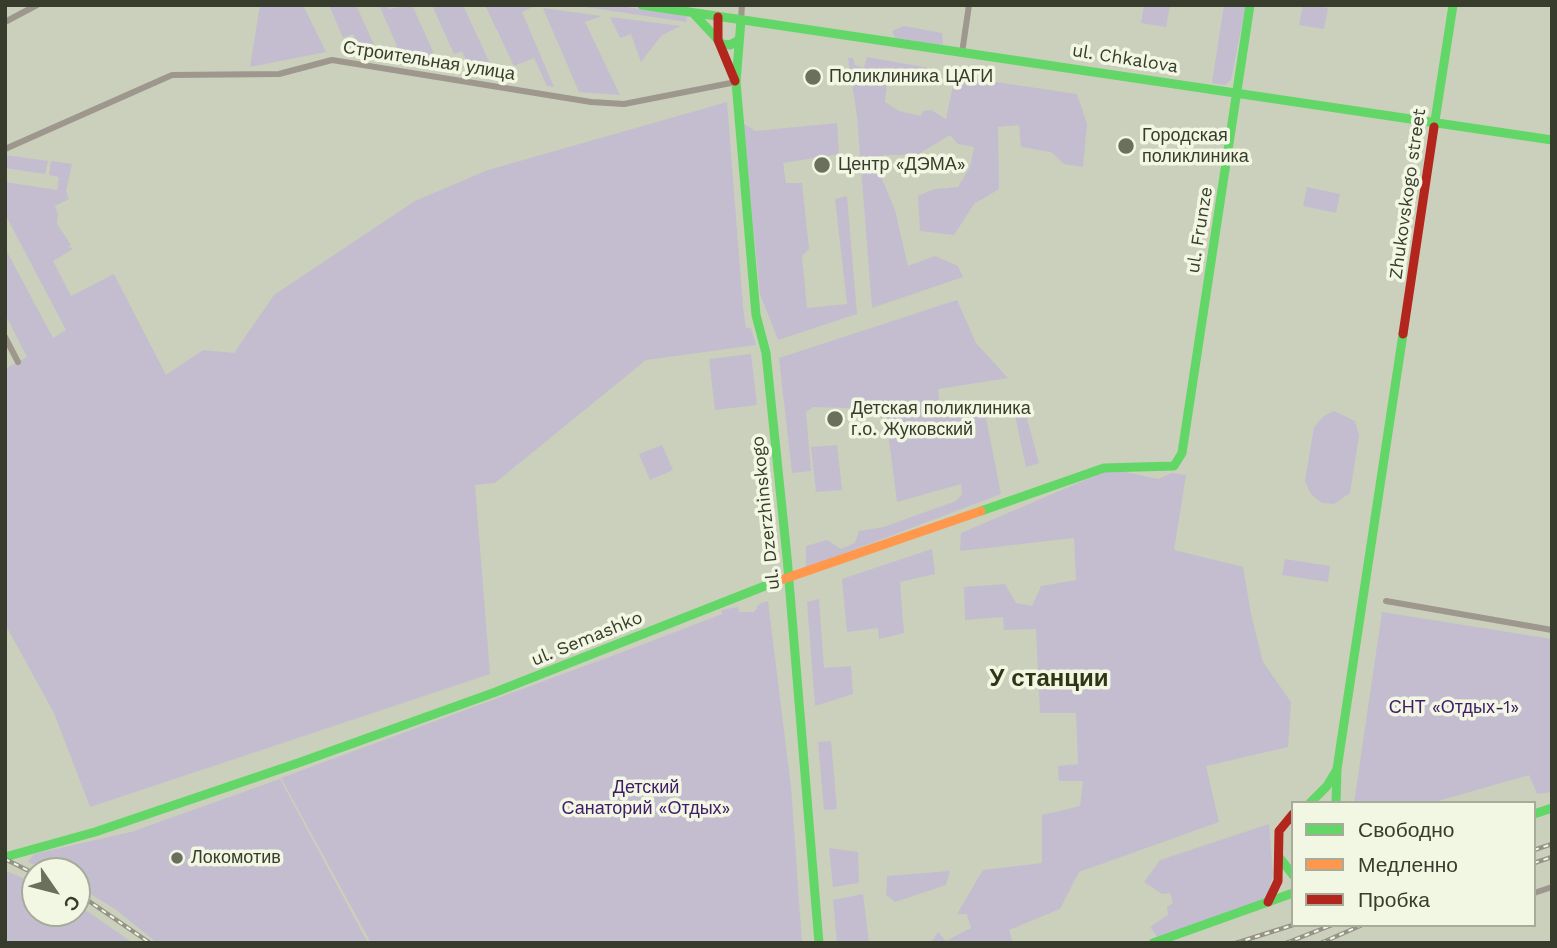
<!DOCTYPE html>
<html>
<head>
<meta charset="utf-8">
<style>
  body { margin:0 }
  #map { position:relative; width:1557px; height:948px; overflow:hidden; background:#cad0bb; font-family:"Work Sans",sans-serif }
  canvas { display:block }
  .frame { position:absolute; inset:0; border:7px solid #383c2c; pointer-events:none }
  .legend { position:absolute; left:1291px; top:801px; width:245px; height:126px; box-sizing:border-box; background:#f1f7e3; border:2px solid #a7ac9a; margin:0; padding:9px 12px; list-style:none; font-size:21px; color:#383c2c }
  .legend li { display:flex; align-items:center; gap:14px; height:35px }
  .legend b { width:35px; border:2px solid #a7ac9a }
  .north { position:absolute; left:21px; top:857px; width:70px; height:70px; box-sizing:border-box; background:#f1f7e3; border:2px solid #a7ac9a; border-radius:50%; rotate:125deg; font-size:19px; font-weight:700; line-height:28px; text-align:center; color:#383c2c }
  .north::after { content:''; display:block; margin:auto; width:24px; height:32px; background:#6b705e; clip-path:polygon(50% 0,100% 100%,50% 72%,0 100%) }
</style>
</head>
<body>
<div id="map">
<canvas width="1557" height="948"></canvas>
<div class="frame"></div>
<ul class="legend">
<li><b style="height:9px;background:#63d668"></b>Свободно</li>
<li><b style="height:9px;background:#ff974d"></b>Медленно</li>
<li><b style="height:9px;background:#b3261e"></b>Пробка</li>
</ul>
<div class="north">С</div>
</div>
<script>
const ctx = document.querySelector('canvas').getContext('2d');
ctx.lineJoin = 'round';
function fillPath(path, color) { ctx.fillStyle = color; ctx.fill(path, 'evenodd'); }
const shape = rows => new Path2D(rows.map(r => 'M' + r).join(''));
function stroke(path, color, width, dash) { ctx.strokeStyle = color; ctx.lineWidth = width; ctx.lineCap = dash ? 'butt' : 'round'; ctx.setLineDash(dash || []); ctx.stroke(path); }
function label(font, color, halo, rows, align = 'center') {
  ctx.font = font + ' "Work Sans",sans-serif'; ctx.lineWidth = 7; ctx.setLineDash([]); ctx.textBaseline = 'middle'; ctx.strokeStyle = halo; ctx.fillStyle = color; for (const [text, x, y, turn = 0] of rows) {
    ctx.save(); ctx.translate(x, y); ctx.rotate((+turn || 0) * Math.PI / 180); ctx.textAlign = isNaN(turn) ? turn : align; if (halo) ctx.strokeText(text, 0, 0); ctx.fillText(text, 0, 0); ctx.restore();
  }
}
fillPath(shape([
  [260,5,303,5,326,52,250,67],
  [329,5,356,5,380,58,362,55,353,34,343,38],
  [379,5,387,5,389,9,412,5,441,69,388,59,400,53],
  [432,5,463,5,497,79,473,75,462,51,454,54],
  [485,5,535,6,522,12,554,87,547,86,534,58,514,66],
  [573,5,613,5,687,16,686,22],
  [1144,5,1170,5,1166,27,1141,23],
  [1224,5,1246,5,1231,80,1225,85,1212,83],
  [1303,5,1328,8,1324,29,1299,25],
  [543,8,602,16,585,22,620,95,579,92],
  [610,17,681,26,662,35,641,62,631,34,620,38],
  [904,26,942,33,943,45,895,38,892,31],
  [867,57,929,68,918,77,911,74,907,78,887,83,885,102,899,111,921,116,923,111,931,110,946,119,955,76,1077,94,1087,124,1083,167,1064,164,1051,152,1021,147,1019,125,998,127,999,189,974,204,954,235,920,231,918,196,934,189,958,187,970,167,974,147,958,144,950,135,917,155,884,155,877,167,895,210,908,266,935,256,958,266,963,277,872,308,857,116,848,58,853,58,855,65,864,68],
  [727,102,743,307,746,328,751,328,756,345,646,360,495,483,475,485,490,674,90,807,54,713,5,624,5,369,27,357,5,314,5,248,53,338,66,330,5,214,5,182,57,190,59,177,49,175,51,161,72,164,66,191,69,199,55,206,58,214,57,224,71,245,68,246,73,249,53,261,71,296,114,274,166,375,203,350,234,353,274,295,415,201,488,170],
  [743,123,755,131,837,123,839,154,783,163,786,183,802,183,809,249,802,256,807,308,847,304,835,199,847,196,857,314,778,340,760,294],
  [5,155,48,161,45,174,5,168],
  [1307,187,1340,194,1336,213,1303,206],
  [957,300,976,343,1008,378,938,389,941,415,1022,400,1039,463,1026,467,1014,411,986,418,1001,494,806,568,806,546,827,540,841,549,855,543,859,531,884,527,956,501,962,494,961,484,897,502,885,409,813,407,806,412,811,471,792,473,779,358],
  [751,354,757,405,715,410,709,359],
  [1334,411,1355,421,1359,436,1350,493,1334,504,1322,503,1311,494,1305,481,1314,427,1324,416],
  [662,445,673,470,650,480,639,454],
  [837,445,842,490,816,492,811,447],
  [1111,469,1158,479,1172,473,1186,475,1174,550,1243,567,1251,614,1263,662,1291,702,1288,747,1206,766,1219,822,1079,872,1060,909,1009,930,1013,943,931,943,938,932,946,941,971,928,967,914,957,914,983,870,1042,863,1042,815,1080,806,1083,781,1059,781,1058,766,1078,764,1076,713,1040,713,1036,629,1004,630,1003,617,965,620,964,587,1005,584,1016,603,1032,606,1041,586,1076,580,1074,538,960,551,961,533],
  [932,549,935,574,900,582,904,633,879,639,878,628,847,632,842,579],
  [1285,559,1330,566,1328,582,1282,575],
  [819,599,824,668,851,666,853,694,815,706,807,602],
  [768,601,791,787,802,943,371,943,281,778,628,650,722,614,721,610,738,607,739,612,754,612,759,604],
  [1382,612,1552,639,1552,792,1537,794,1529,775,1431,803,1354,803],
  [831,741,837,809,824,810,818,742],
  [280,779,368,943,157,943,115,909,77,886,77,871,46,871,28,862,34,854,131,832],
  [1269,824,1273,874,1266,900,1159,939,1150,927,1168,915,1167,907,1173,903,1170,893,1162,894,1144,882,1160,860],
  [829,848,858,852,859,883,833,887],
  [6,871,35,883,35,913,77,913,77,904,133,943,5,943],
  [950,871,946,885,895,902,886,895,887,876],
  [863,894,869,943,837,943,833,900]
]), '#c4bdcf');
stroke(shape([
  [741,20,742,5],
  [5,22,37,5],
  [962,53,969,5],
  [5,149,172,75,279,74,332,60,591,102,624,104,736,82],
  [5,337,18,362],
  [1386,601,1552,630],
  [1534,893,1552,887]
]), '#9e978d', 6);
stroke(shape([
  [642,5,1552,140],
  [693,13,722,44,730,45,739,40],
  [741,20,736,82,756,315,766,353,787,557,819,943],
  [1434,127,1453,5],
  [981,511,1104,468,1174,466,1182,453,1250,5],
  [1310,803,1327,786,1336,771],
  [1336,803,1337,769,1403,334],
  [1534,814,1552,808],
  [5,857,95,832,298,763,493,693,775,582],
  [1279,857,1293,875],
  [1153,943,1293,893]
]), '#63d668', 9);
stroke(shape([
  [775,582,981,511]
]), '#ff974d', 9);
stroke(shape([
  [718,17,718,40,735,81],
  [1403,334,1434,127],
  [1268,902,1278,881,1279,831,1293,814]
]), '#b3261e', 9);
const rail = shape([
  [1534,850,1552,844],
  [5,859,35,874],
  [1534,863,1552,857],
  [77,893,150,943],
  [1236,943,1293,925],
  [1286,943,1332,925],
  [1321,943,1362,925]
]);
stroke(rail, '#959288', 4.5);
stroke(rail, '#f1f7e3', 2, [5]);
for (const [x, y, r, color] of [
  [813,77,9,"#6b705e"],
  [1126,146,9,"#6b705e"],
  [822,165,9,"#6b705e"],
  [835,419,9,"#6b705e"],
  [177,858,7,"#6b705e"]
]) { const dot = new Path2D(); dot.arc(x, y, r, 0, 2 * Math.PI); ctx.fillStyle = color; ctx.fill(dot); stroke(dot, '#f1f7e3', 2.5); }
label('18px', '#383c2c', '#f1f7e3', [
  ["ul. Chkalova",1125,59,9],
  ["Строительная улица",429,61,9],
  ["Zhukovskogo street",1408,194,-82],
  ["ul. Frunze",1200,230,-81],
  ["ul. Dzerzhinskogo",766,513,-96],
  ["ul. Semashko",587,639,-22]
]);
label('18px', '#383c2c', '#f1f7e3', [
  ["Поликлиника ЦАГИ",829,77],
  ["Городская",1142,136],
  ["поликлиника",1142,157],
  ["Центр «ДЭМА»",838,165],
  ["Детская поликлиника",851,409],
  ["г.о. Жуковский",851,430],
  ["Локомотив",191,858]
], 'left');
label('18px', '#401b6a', '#f1f7e3', [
  ["СНТ «Отдых-1»",1454,708],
  ["Детский",646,788],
  ["Санаторий «Отдых»",646,809]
]);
label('bold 24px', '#2e3615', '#f1f7e3', [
  ["У станции",1049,679]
]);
</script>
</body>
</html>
